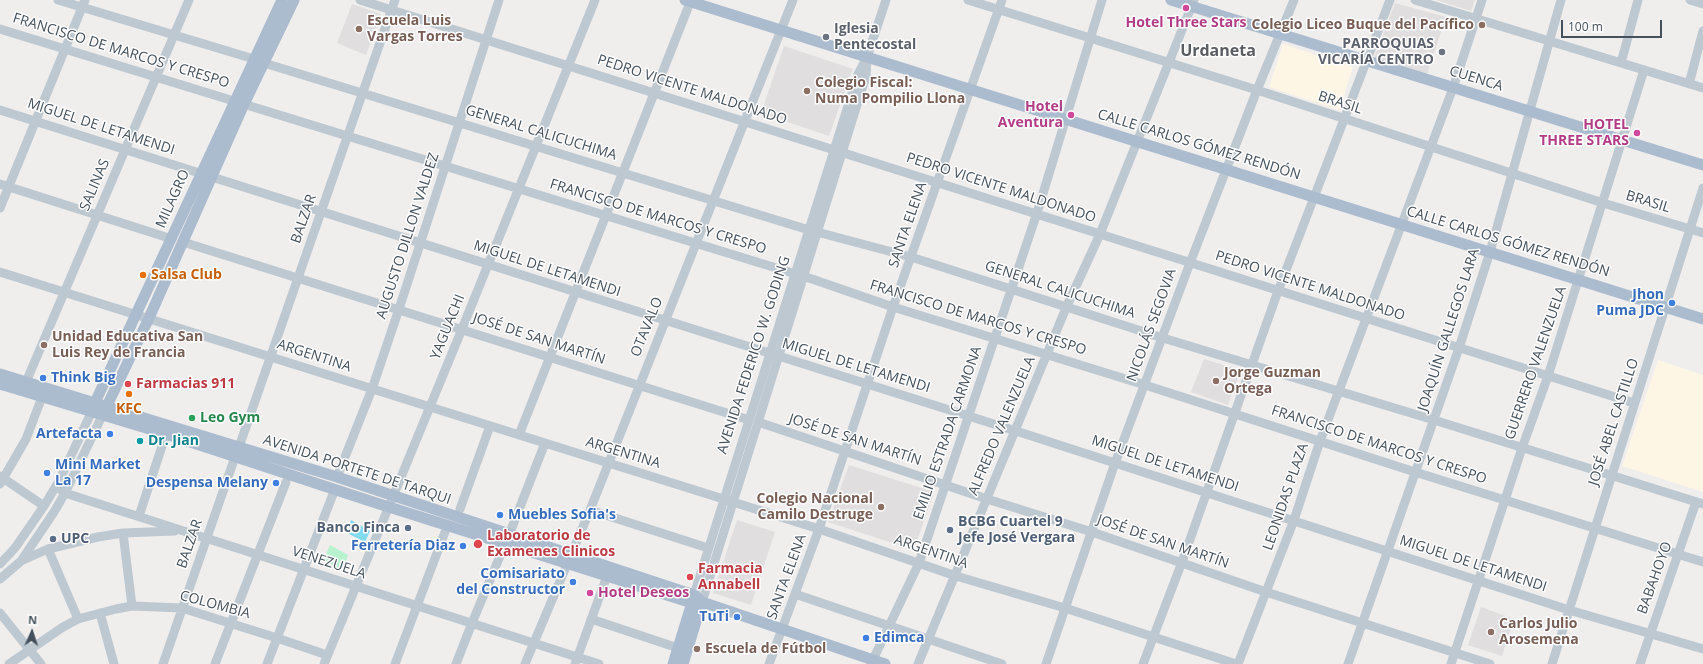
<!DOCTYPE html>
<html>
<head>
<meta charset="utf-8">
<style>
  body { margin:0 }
  #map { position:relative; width:1703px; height:664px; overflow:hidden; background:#f0eded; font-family:"Open Sans",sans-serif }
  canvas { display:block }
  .north { position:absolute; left:12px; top:612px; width:40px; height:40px; -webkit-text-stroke:3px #fff; paint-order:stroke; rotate:3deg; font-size:11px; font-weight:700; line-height:16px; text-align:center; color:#44515c }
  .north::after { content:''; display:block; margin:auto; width:14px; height:18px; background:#44515c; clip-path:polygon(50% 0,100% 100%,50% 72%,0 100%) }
  .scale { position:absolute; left:1561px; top:20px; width:101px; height:18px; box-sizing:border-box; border:2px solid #44515c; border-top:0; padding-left:5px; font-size:12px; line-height:14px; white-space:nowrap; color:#44515c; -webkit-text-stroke:3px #fff; paint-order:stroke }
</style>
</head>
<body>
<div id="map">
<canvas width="1703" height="664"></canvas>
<div class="north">N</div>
<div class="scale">100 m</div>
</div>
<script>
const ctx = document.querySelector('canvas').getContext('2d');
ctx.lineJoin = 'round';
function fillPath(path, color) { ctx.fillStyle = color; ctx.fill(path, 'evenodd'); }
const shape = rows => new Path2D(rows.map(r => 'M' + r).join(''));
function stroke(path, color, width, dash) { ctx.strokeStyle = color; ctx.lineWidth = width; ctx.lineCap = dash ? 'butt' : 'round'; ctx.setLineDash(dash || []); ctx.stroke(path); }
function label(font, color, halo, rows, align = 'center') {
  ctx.font = font + ' "Open Sans",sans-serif'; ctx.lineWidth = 3; ctx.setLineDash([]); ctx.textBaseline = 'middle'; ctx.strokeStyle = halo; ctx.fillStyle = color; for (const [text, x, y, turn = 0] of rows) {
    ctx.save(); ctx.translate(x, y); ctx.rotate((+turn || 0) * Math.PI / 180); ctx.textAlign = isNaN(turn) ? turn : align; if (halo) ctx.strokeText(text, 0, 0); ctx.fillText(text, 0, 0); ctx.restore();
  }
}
fillPath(shape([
  [1283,44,1353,67,1339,110,1269,87],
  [1658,360,1703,375,1703,492,1622,466]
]), '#fdf6e5');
fillPath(shape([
  [1436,0,1475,0,1471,11],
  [1395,3,1446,17,1427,74,1374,58],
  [352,4,381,14,366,55,337,43],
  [784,46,853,69,829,136,761,113],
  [1204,359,1241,370,1228,405,1191,392],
  [849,465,934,492,914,550,828,522],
  [737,520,775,532,751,605,713,593],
  [1481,607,1514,619,1502,656,1468,645]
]), '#e1dedf');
fillPath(shape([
  [330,545,348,555,343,570,323,561]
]), '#b8f2cf');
fillPath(shape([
  [351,520,370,531,365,542,347,533]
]), '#82d9f2');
stroke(shape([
  [58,0,254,59],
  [360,0,1634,403],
  [968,0,1257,90,1603,203,1703,233],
  [1415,0,1703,88],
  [1690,0,1703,4],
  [0,29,812,279,893,307,1145,385,1415,472,1703,562],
  [264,63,809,230],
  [1621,63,1638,0],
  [1689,84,1703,31],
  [0,110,1016,431,1569,610,1703,649],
  [0,184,172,239],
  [0,208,85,0],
  [817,232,911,257,1163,338,1434,420,1703,504],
  [183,242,749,420],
  [0,272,819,529,956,576,1065,608,1236,664],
  [26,382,189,0],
  [758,422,987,499,1092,532,1266,592,1490,664],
  [519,435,691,0],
  [239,447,395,0],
  [0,476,44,506],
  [337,477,372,389,399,309,499,0],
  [59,481,61,490,65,493,599,664],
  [0,484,26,439,42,397],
  [460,509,490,426],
  [590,510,708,548],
  [139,516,166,434],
  [123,533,132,606],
  [509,535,545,443],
  [48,549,78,619],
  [21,561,48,549,98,537,123,533,175,531],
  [0,564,15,548,44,506,59,481,92,411],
  [0,579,21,561,54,512,65,493,103,414],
  [795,594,1002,664],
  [694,595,858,74,867,57,886,0],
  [702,602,866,76,867,60],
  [0,613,41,664],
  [100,613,114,664],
  [591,619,678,648],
  [9,664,63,627,78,619,116,609,132,606,182,608,277,638,327,655],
  [163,664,235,457],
  [215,664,286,482],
  [267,664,335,489],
  [324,664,462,329,595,0],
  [395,664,445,532],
  [456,664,472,623,505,544],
  [525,664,590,510,793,0],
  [575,664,607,576],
  [769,664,819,529,893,307,1002,0],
  [871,664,919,563,1037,213,1102,0],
  [918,664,1066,308,1100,234,1194,0],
  [1046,664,1115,463,1190,263,1257,90,1294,0],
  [1143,664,1182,562,1278,291,1390,0],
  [1238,664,1294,520,1320,441,1453,88,1482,0],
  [1348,664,1459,348,1490,252,1561,0],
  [1451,664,1522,448,1548,376,1644,70],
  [1552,664,1703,188],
  [1640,664,1696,502]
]), '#bdc8d1', 9);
stroke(shape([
  [685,0,1703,319],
  [1171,0,1703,165],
  [0,374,337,477,694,595,702,602,885,664],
  [0,384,166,434,370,501,607,576,692,603,702,602],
  [92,409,282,0],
  [104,412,149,318,244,104,294,0],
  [673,664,694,596],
  [683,664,702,602]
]), '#abbccf', 11);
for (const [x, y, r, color] of [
  [1186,8,4,"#d1479c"],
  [1482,25,4,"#8d6e63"],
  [359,29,4,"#8d6e63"],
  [826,37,4,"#6b7280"],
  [1442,52,4,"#6b7280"],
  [807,91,4,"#8d6e63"],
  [1071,115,4,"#d1479c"],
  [1637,133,4,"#d1479c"],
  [143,275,4,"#e8710a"],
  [1672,303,4,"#3f7fe0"],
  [44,345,4,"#8d6e63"],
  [43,378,4,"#3f7fe0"],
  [1216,381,4,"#8d6e63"],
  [128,384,4,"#e0444e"],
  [129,394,4,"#e8710a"],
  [192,418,4,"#2e9e5b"],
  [110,434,4,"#3f7fe0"],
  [140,441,4,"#0f9aa8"],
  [47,473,4,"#3f7fe0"],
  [276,483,4,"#3f7fe0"],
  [881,507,4,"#8d6e63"],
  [500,515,4,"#3f7fe0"],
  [408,528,4,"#5c6f8a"],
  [950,530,4,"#5c6f8a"],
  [53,539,4,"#5c6f8a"],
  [478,544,5,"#e0444e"],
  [463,546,4,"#3f7fe0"],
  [690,577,4,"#e0444e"],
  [573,582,4,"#3f7fe0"],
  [590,593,4,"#d1479c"],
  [737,617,4,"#3f7fe0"],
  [1491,632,4,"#8d6e63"],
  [866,638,4,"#3f7fe0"],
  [697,649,4,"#8d6e63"]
]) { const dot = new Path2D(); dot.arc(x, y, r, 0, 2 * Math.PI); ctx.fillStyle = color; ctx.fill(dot); stroke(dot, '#fff', 1.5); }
label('bold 14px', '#785e54', '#fff', [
  ["Escuela Luis",367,21],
  ["Vargas Torres",367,37],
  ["Colegio Liceo Buque del Pacífico",1474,25,"right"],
  ["Colegio Fiscal:",815,83],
  ["Numa Pompilio Llona",815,99],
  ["Unidad Educativa San",52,337],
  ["Luis Rey de Francia",52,353],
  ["Jorge Guzman",1224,373],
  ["Ortega",1224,389],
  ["Colegio Nacional",873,499,"right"],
  ["Camilo Destruge",873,515,"right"],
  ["Carlos Julio",1499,624],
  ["Arosemena",1499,640],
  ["Escuela de Fútbol",705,649]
], 'left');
label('bold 14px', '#b23c85', '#fff', [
  ["Hotel Three Stars",1186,23,"center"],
  ["Hotel",1063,107],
  ["Aventura",1063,123],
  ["HOTEL",1629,125],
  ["THREE STARS",1629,141],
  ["Hotel Deseos",598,593,"left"]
], 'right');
label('bold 14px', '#5b616d', '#fff', [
  ["Iglesia",834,29],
  ["Pentecostal",834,45],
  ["PARROQUIAS",1434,44,"right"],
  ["VICARÍA CENTRO",1434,60,"right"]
], 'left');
label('14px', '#44515c', '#fff', [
  ["FRANCISCO DE MARCOS Y CRESPO",121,51,17],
  ["CUENCA",1476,79,17],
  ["PEDRO VICENTE MALDONADO",692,90,18],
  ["BRASIL",1340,103,18],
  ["MIGUEL DE LETAMENDI",101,127,18],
  ["GENERAL CALICUCHIMA",541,133,17],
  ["CALLE CARLOS GÓMEZ RENDÓN",1199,145,17],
  ["SALINAS",95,185,-67],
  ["PEDRO VICENTE MALDONADO",1001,188,18],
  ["MILAGRO",173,199,-66],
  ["BRASIL",1648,202,17],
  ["FRANCISCO DE MARCOS Y CRESPO",658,217,17],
  ["BALZAR",304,219,-71],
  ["SANTA ELENA",908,225,-71],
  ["AUGUSTO DILLON VALDEZ",408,236,-72],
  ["CALLE CARLOS GÓMEZ RENDÓN",1508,242,17],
  ["MIGUEL DE LETAMENDI",547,269,18],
  ["PEDRO VICENTE MALDONADO",1310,286,18],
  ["GENERAL CALICUCHIMA",1060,290,18],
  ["FRANCISCO DE MARCOS Y CRESPO",978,318,17],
  ["NICOLÁS SEGOVIA",1152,325,-70],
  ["YAGUACHI",448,327,-68],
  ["OTAVALO",647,327,-68],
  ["JOAQUÍN GALLEGOS LARA",1449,330,-72],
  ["JOSÉ DE SAN MARTÍN",539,339,18],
  ["AVENIDA FEDERICO W. GODING",754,355,-72],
  ["ARGENTINA",314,356,18],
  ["GUERRERO VALENZUELA",1536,363,-71],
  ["MIGUEL DE LETAMENDI",856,366,17],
  ["JOSÉ ABEL CASTILLO",1614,422,-72],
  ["ALFREDO VALENZUELA",1002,426,-67],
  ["EMILIO ESTRADA CARMONA",948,433,-71],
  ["JOSÉ DE SAN MARTÍN",855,440,18],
  ["FRANCISCO DE MARCOS Y CRESPO",1379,445,18],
  ["ARGENTINA",623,453,17],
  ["MIGUEL DE LETAMENDI",1165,464,18],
  ["AVENIDA PORTETE DE TARQUI",357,470,18],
  ["LEONIDAS PLAZA",1286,497,-71],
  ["JOSÉ DE SAN MARTÍN",1163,542,19],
  ["BALZAR",190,544,-71],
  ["ARGENTINA",931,552,19],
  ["VENEZUELA",329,563,18],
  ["MIGUEL DE LETAMENDI",1473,564,18],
  ["SANTA ELENA",787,577,-70],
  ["BABAHOYO",1655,578,-70],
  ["COLOMBIA",215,605,15]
]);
label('bold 14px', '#c56008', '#fff', [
  ["Salsa Club",151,275],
  ["KFC",129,409,"center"]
], 'left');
label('bold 14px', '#366cbe', '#fff', [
  ["Jhon",1664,295],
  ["Puma JDC",1664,311],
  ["Think Big",51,378,"left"],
  ["Artefacta",102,434],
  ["Mini Market",55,465,"left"],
  ["La 17",55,481,"left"],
  ["Despensa Melany",268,483],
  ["Muebles Sofia's",508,515,"left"],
  ["Ferretería Diaz",455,546],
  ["Comisariato",565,574],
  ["del Constructor",565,590],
  ["TuTi",729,617],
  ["Edimca",874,638,"left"]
], 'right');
label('bold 14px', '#be3a42', '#fff', [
  ["Farmacias 911",136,384],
  ["Laboratorio de",487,536],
  ["Examenes Clinicos",487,552],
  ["Farmacia",698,569],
  ["Annabell",698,585]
], 'left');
label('bold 14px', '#27864d', '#fff', [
  ["Leo Gym",200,418]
], 'left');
label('bold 14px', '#0d838f', '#fff', [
  ["Dr. Jian",148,441]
], 'left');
label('bold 14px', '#4e5e75', '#fff', [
  ["BCBG Cuartel 9",958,522],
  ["Jefe José Vergara",958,538],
  ["Banco Finca",400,528,"right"],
  ["UPC",61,539]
], 'left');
label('bold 16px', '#5a5e63', '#fff', [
  ["Urdaneta",1218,51]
]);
</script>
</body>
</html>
